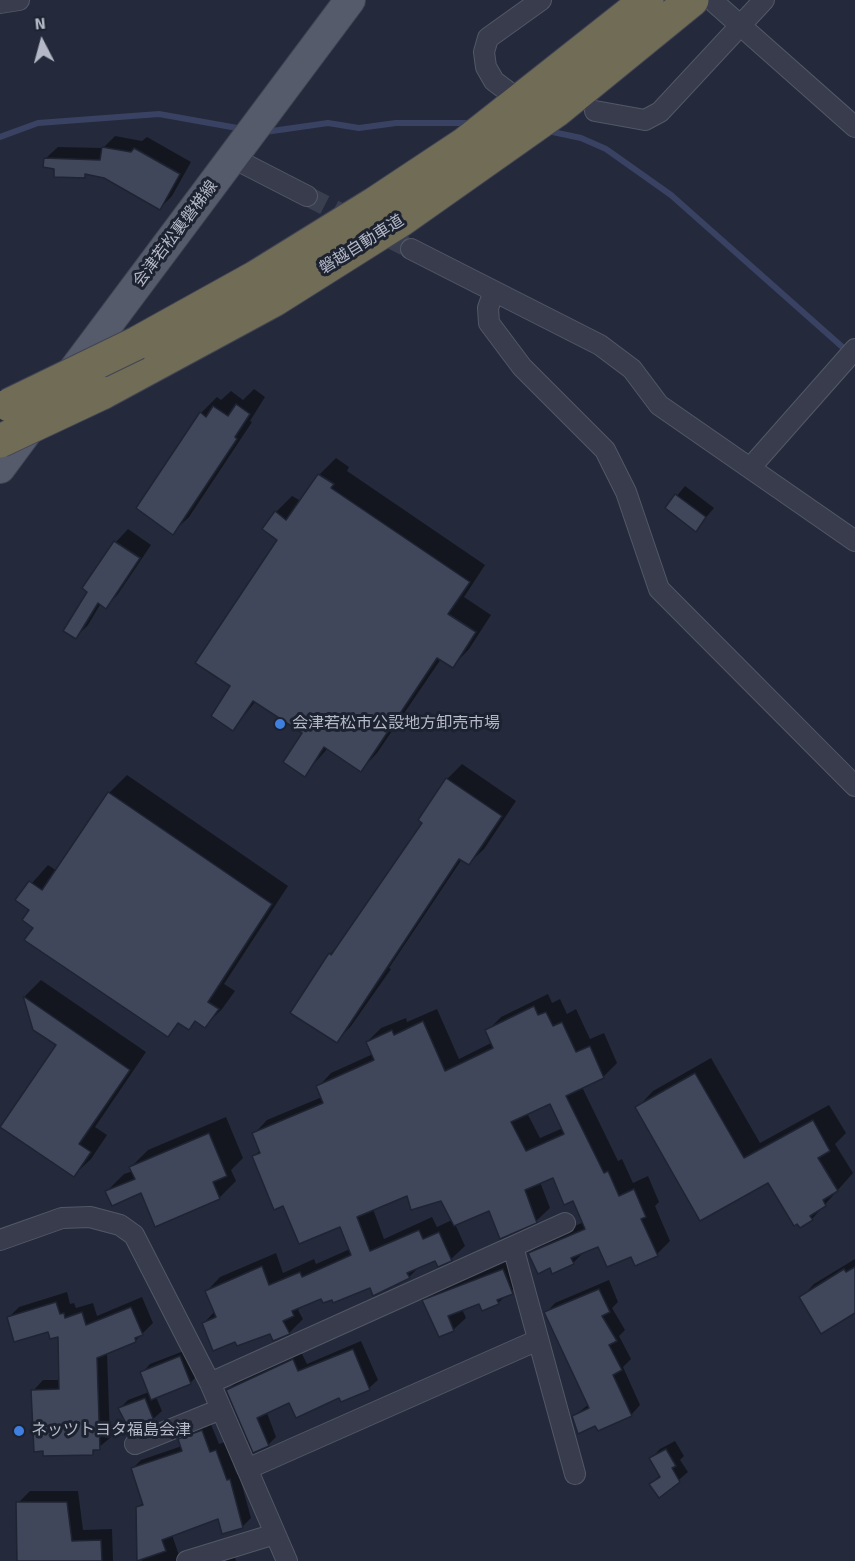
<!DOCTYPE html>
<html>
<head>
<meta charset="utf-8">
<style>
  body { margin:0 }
  #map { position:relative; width:855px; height:1561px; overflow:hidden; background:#242a3b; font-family:Signika,sans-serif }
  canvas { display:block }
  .north { position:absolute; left:12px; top:12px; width:60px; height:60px; -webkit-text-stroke:4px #1d2231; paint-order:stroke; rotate:354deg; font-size:16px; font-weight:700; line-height:24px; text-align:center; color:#b4b8c7 }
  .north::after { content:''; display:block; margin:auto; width:21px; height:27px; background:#b4b8c7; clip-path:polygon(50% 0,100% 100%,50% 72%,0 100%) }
</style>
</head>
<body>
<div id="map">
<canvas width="855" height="1561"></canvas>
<div class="north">N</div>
</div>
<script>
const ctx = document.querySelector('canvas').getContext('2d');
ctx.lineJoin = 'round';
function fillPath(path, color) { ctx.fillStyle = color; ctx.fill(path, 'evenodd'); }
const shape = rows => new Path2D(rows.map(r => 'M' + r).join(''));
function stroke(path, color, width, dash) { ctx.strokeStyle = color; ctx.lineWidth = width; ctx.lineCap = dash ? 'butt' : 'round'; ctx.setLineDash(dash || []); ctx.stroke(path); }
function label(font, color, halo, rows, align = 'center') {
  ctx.font = font + ' Signika,"Noto Sans JP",sans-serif'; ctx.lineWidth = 6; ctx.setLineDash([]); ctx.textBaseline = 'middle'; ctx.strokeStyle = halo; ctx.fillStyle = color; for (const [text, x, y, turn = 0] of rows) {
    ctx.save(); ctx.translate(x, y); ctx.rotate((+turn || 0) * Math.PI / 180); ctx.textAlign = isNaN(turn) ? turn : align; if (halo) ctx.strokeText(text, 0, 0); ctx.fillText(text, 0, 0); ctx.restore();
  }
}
fillPath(shape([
  [115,136,142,141,147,137,191,162,172,196,160,208,105,177,87,173,84,176,56,168,46,158,58,147,103,148],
  [254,389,265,397,250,421,252,422,189,517,172,533,201,413,217,397,221,400,231,391,243,400],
  [336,458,349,467,347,471,485,565,464,597,491,615,469,649,453,666,441,659,377,753,361,770,328,748,304,775,304,733,256,701,233,729,232,686,279,539,276,512,292,496,301,501,319,475],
  [685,486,714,508,695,530,667,508],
  [128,529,151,545,118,594,106,607,101,603,88,625,76,637,89,591,84,588,116,542],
  [462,764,516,801,484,849,469,863,462,859,389,968,391,969,351,1026,337,1041,330,954,341,943,424,823,447,779],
  [127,775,288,886,224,984,235,991,222,1009,205,1026,196,1021,189,1028,180,1022,168,1035,35,928,31,910,17,900,48,865,57,871,109,793],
  [41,980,146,1052,95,1127,107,1135,91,1159,74,1175,58,1045,35,1029,25,996],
  [548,994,552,1003,560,999,567,1014,576,1009,590,1039,604,1033,617,1063,604,1076,582,1087,618,1161,622,1159,633,1183,648,1176,659,1202,655,1206,670,1241,657,1254,631,1255,599,1245,585,1251,573,1263,550,1266,530,1253,544,1239,584,1222,574,1199,554,1177,540,1182,550,1208,536,1221,490,1209,455,1224,465,1246,451,1259,439,1265,436,1259,420,1266,409,1277,333,1298,322,1297,303,1305,298,1310,303,1319,289,1333,270,1332,236,1340,204,1323,215,1311,207,1291,220,1277,276,1253,283,1273,314,1259,316,1264,350,1249,341,1225,283,1204,254,1157,260,1150,254,1134,267,1120,322,1097,318,1087,331,1073,373,1054,367,1042,381,1028,406,1018,407,1022,437,1009,459,1059,493,1042,487,1031,501,1017],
  [551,1102,563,1128,540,1138,527,1113],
  [408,1194,442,1199,452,1220,437,1227,432,1217,384,1239,373,1209],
  [711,1058,760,1143,829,1105,846,1133,835,1144,853,1173,812,1219,769,1181,637,1108,653,1091],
  [226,1117,243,1158,231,1170,236,1181,219,1198,141,1191,107,1191,124,1174,133,1171,131,1167,148,1150],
  [515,1258,524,1280,498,1303,480,1302,462,1309,466,1318,454,1329,440,1335,424,1301,436,1289],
  [855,1259,855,1311,801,1298,814,1284],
  [609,1280,618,1302,612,1308,625,1330,619,1336,631,1359,623,1367,640,1405,631,1415,596,1424,573,1417,589,1404,546,1313,555,1303],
  [67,1292,70,1304,74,1303,76,1308,93,1303,97,1316,142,1297,153,1323,135,1341,107,1353,110,1438,92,1453,33,1391,43,1380,60,1380,59,1335,8,1318,19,1307],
  [361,1341,378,1380,369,1388,342,1400,340,1396,290,1401,267,1413,276,1437,268,1445,228,1390,236,1382,301,1352,307,1364],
  [189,1349,199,1374,190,1383,156,1397,162,1411,153,1419,120,1408,128,1400,149,1392,142,1373,150,1364],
  [210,1422,219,1444,225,1442,236,1472,238,1471,251,1518,242,1527,219,1517,172,1535,181,1561,142,1561,137,1508,144,1502,132,1469,141,1460,182,1446,180,1440,188,1431],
  [675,1441,684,1456,680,1460,688,1472,660,1496,651,1484,660,1475,651,1458,660,1449],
  [30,1491,78,1491,83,1530,112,1529,113,1561,19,1561,18,1503],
  [234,1554,236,1561,211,1561]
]), '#0007');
stroke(shape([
  [548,131,581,138,606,149,671,195,848,352],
  [265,132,328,123,359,128,396,123,472,123],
  [0,137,38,123,159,114,243,129]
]), '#394262', 6);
const building = shape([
  [102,147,131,152,134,148,180,174,160,210,104,178,85,174,85,178,54,177,54,169,43,167,44,158,100,160,102,147],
  [236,404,250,414,235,437,237,439,173,535,136,508,200,412,206,417,213,406,228,416,236,404],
  [318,474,334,484,331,488,470,582,448,614,476,632,453,668,437,658,361,772,324,747,305,777,283,762,302,733,253,701,233,731,211,716,230,686,195,663,277,540,262,529,275,511,286,520,318,474],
  [675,494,706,517,696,532,665,508,675,494],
  [114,541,140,558,106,609,98,603,76,639,63,631,87,592,82,588,114,541],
  [446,778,502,816,469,865,459,859,337,1043,290,1013,329,953,331,955,422,823,418,820,446,778],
  [108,792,272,904,208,1002,219,1009,205,1028,195,1021,189,1030,178,1023,168,1037,24,940,33,928,22,920,29,910,15,900,29,881,42,890,108,792],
  [23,996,130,1070,79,1144,91,1152,74,1177,0,1127,56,1045,33,1030,23,996],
  [534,1006,538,1015,546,1012,553,1026,562,1022,576,1052,590,1046,604,1078,566,1096,604,1173,608,1171,619,1196,634,1189,646,1217,641,1219,658,1256,635,1266,631,1257,607,1267,598,1247,571,1258,574,1264,552,1274,550,1268,538,1274,528,1253,585,1229,573,1201,564,1205,553,1178,525,1190,537,1223,500,1239,489,1211,454,1226,441,1201,411,1210,407,1196,357,1217,370,1251,419,1230,423,1239,439,1232,452,1261,438,1267,435,1261,407,1273,410,1278,373,1296,370,1288,333,1303,332,1300,323,1303,321,1299,292,1311,294,1316,283,1321,290,1334,273,1341,270,1334,237,1346,235,1342,213,1351,202,1323,216,1317,205,1291,262,1266,269,1285,300,1272,302,1277,351,1255,340,1227,299,1244,283,1206,274,1210,252,1156,260,1153,252,1133,323,1103,316,1086,374,1060,366,1042,392,1030,394,1035,423,1021,445,1071,493,1048,485,1030,534,1006],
  [550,1104,564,1134,526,1151,511,1122,550,1104],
  [695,1073,744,1158,813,1120,830,1151,818,1158,838,1191,823,1200,826,1206,810,1216,813,1220,800,1228,797,1224,794,1226,768,1183,700,1221,635,1107,695,1073],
  [209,1133,227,1176,213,1182,220,1199,155,1227,141,1193,112,1206,105,1191,135,1179,129,1167,209,1133],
  [855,1267,855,1313,821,1334,799,1297,844,1269,846,1272,855,1267],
  [503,1269,513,1294,497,1300,499,1304,482,1311,479,1304,448,1316,454,1331,439,1337,422,1300,503,1269],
  [599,1289,610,1312,602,1316,617,1341,609,1345,622,1370,613,1375,632,1416,598,1431,595,1426,578,1434,572,1416,589,1408,544,1312,599,1289],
  [56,1302,60,1314,64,1313,65,1318,82,1312,86,1325,131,1307,143,1335,135,1338,136,1342,97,1358,100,1450,93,1450,93,1455,43,1456,43,1451,34,1452,31,1390,59,1389,58,1337,50,1339,48,1332,14,1342,7,1317,56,1302],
  [353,1349,370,1390,341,1402,339,1398,296,1418,289,1403,257,1418,269,1446,253,1453,226,1390,293,1359,298,1371,353,1349],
  [180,1356,191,1384,151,1400,140,1372,180,1356],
  [145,1398,154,1421,130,1431,118,1408,145,1398],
  [202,1430,210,1452,216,1450,227,1480,230,1479,243,1528,222,1534,218,1519,162,1540,166,1551,137,1561,136,1507,143,1505,131,1468,182,1451,178,1439,202,1430],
  [666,1449,676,1466,672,1468,680,1482,659,1498,649,1484,660,1477,649,1458,666,1449],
  [16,1502,67,1502,72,1541,101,1540,102,1561,17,1561,16,1502]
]);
fillPath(building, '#41475b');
stroke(building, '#1f2433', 1.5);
stroke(shape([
  [307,196,411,249]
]), '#3a3f50', 20, [20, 10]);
const minor = shape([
  [0,3,19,0],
  [715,3,855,127],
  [506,90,494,81,486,67,484,52,488,38,541,0],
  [595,111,645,120,660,112,764,0],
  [233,158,307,196],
  [411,249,600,345,632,369,659,405,855,541],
  [494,291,488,308,489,323,522,367,605,450,626,492,659,589,855,786],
  [750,468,855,349],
  [0,1240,62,1218,90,1217,120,1225,134,1235,210,1383,287,1561],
  [513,1247,575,1474],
  [210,1383,565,1223],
  [135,1444,221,1409],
  [247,1469,538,1340],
  [187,1561,275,1534]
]);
const primary = shape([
  [67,379,350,0],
  [0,468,34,422]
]);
const motorway = shape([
  [137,343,256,277,374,204,466,143,647,0],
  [102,393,274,300,401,220,557,110,692,0]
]);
stroke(minor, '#535867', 22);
stroke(primary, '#414655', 32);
stroke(motorway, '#404554', 35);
stroke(minor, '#383c4c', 20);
stroke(primary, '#565b6c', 30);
stroke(motorway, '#716c56', 33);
const motorwayBridge = shape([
  [9,405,137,343],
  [0,441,102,393]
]);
stroke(motorwayBridge, '#404554', 35, []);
stroke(motorwayBridge, '#716c56', 33);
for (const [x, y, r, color] of [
  [280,724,6,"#3f7fe0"],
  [19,1431,6,"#3f7fe0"]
]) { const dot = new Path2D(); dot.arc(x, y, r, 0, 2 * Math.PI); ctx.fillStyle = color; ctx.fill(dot); stroke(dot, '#1d2231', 2); }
label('16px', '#b4b8c7', '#1d2231', [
  ["会津若松裏磐梯線",176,234,-53],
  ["磐越自動車道",362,245,-32]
]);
label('16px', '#b4b8c7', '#1d2231', [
  ["会津若松市公設地方卸売市場",292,724],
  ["ネッツトヨタ福島会津",31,1431]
], 'left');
</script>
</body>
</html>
